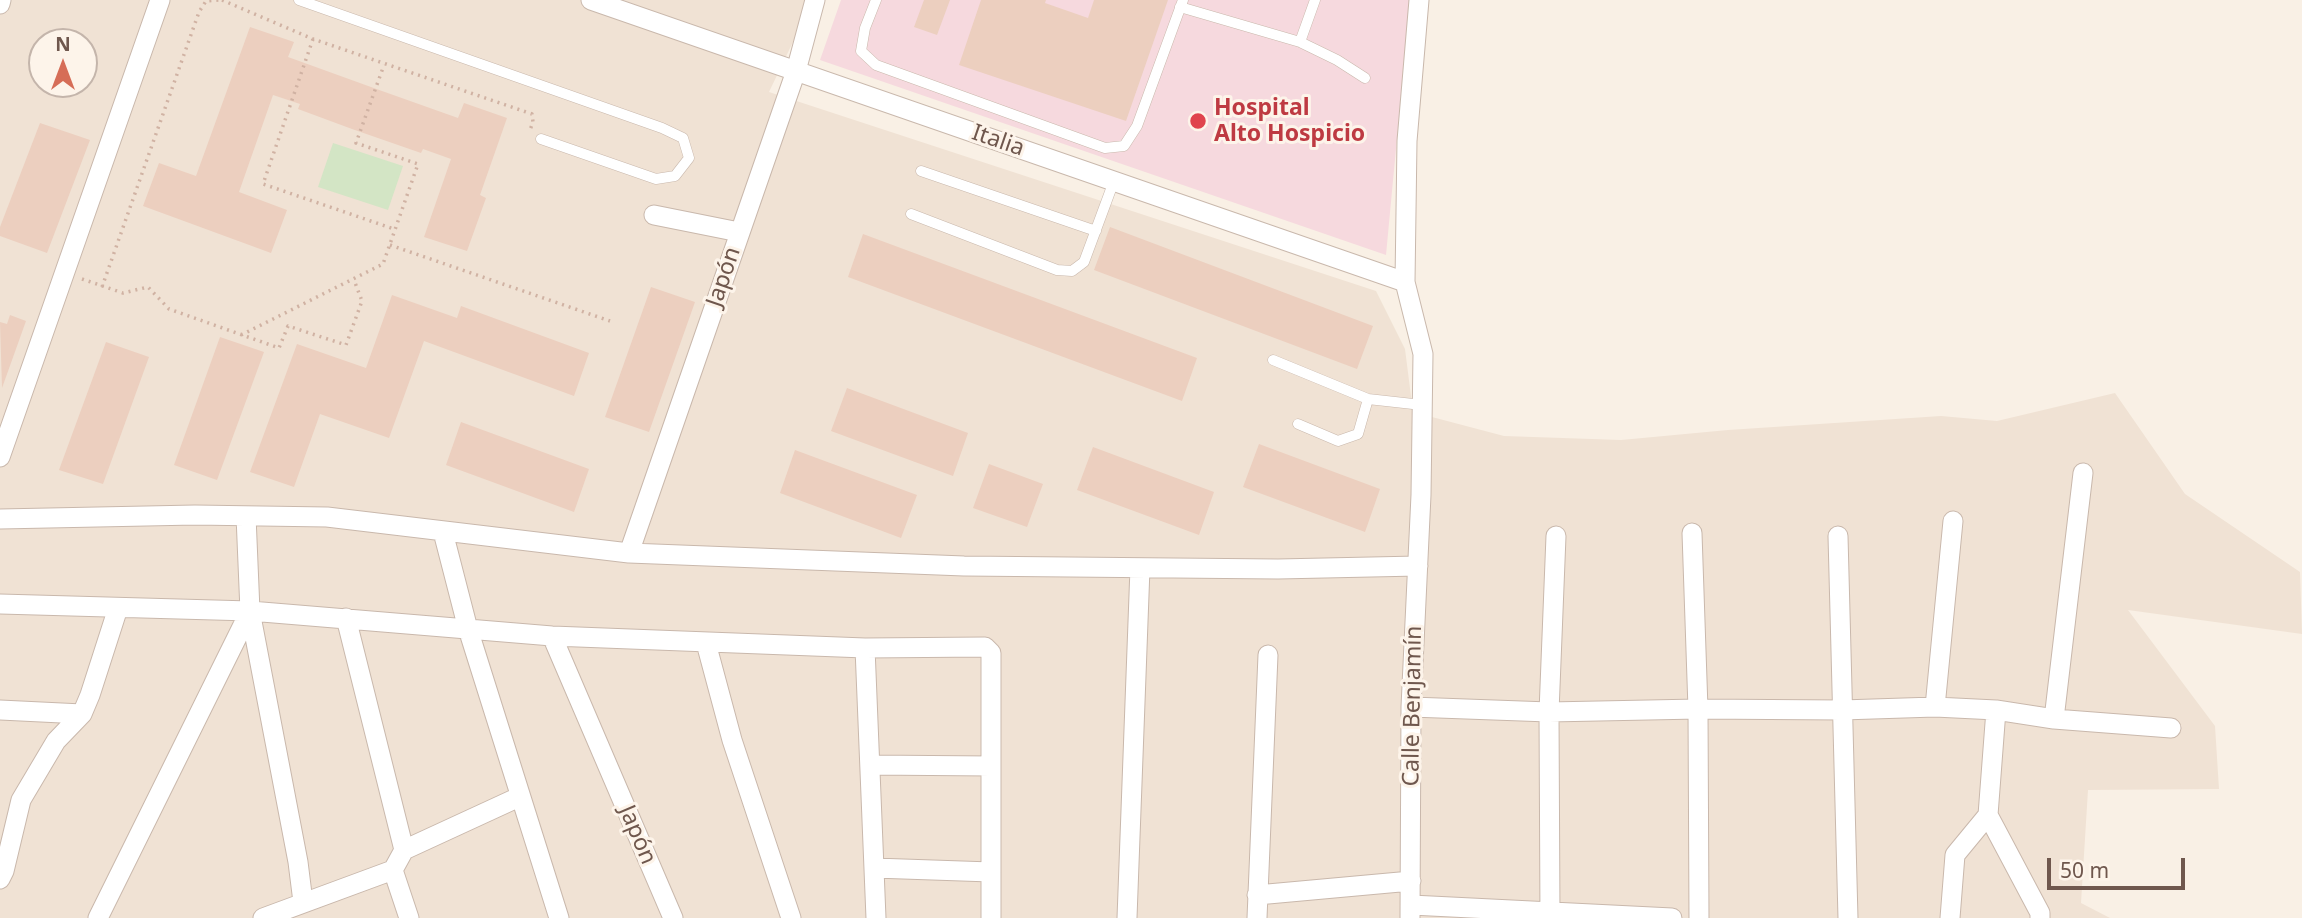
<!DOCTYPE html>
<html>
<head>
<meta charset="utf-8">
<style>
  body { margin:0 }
  #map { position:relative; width:2302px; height:918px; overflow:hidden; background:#f9f0e5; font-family:"Noto Sans",sans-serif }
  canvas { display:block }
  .north { position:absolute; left:28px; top:28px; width:70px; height:70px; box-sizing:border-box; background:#fdf4ea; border:2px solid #c4b5ab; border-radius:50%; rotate:0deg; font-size:19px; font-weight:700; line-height:28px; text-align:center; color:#6f574d }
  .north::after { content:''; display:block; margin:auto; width:24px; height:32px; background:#d66d57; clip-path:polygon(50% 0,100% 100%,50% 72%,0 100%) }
  .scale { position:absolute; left:2047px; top:858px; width:138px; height:32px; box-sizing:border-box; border:4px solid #6f574d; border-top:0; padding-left:9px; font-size:21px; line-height:24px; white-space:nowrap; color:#6f574d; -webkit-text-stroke:5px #fdf4ea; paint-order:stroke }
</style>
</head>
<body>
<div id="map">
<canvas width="2302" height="918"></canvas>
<div class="north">N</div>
<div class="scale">50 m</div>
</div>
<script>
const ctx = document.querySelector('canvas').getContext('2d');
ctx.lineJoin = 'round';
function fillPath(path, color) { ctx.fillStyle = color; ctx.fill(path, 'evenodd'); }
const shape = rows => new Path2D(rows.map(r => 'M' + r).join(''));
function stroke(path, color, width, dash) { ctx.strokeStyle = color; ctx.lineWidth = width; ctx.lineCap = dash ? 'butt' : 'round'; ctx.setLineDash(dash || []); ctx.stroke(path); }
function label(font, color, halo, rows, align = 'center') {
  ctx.font = font + ' "Noto Sans",sans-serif'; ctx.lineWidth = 6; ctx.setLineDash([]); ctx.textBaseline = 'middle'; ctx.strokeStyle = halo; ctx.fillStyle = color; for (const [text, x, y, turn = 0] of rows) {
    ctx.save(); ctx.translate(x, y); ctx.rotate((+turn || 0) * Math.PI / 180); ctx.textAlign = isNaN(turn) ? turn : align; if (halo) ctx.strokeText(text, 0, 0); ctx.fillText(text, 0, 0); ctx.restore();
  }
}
fillPath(shape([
  [0,0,813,0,769,92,1376,291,1405,349,1413,412,1504,436,1621,440,1728,430,1941,416,1997,421,2115,393,2185,494,2300,572,2302,634,2128,610,2215,726,2219,789,2088,790,2081,903,2110,918,0,918],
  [42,42,84,42,84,84,42,84]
]), '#f0e2d4');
fillPath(shape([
  [841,0,1410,0,1386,255,820,60]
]), '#f6d9de');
fillPath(shape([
  [333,143,403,166,388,210,318,187]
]), '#d3e5c5');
fillPath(shape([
  [924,0,950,0,937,35,914,27],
  [981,0,1046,0,1045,3,1088,18,1094,0,1168,0,1126,121,959,65],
  [250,27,294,42,288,57,382,91,458,118,464,103,507,118,480,195,486,198,467,251,424,237,451,159,423,149,421,153,352,129,298,109,300,104,273,95,239,192,287,210,271,253,143,206,159,163,196,176],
  [40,123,90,140,47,253,0,236,0,227],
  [1110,227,1373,326,1357,369,1094,270],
  [863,234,1197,358,1182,401,848,277],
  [651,287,695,302,649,432,605,417],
  [392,295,457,318,461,306,589,353,574,396,424,341,389,438,320,414,294,487,250,472,297,344,366,368],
  [10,315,26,321,2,388,0,322,7,324],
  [220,337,264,352,217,480,174,465],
  [106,342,149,357,103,484,59,470],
  [847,388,968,433,953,476,831,431],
  [461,422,589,469,574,512,446,465],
  [1259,444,1380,489,1365,532,1243,487],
  [1093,447,1214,492,1199,535,1077,490],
  [795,450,917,495,901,538,780,493],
  [989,464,1043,484,1027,527,973,508]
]), '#eccfbf');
const lane = shape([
  [299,0,662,128,683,138,689,158,675,176,656,179,541,139],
  [876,0,865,28,861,51,876,65,1105,148,1124,146,1137,126,1183,0],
  [1180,7,1300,42,1337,60,1365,78],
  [1300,42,1315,0],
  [921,171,1096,231],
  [911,214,1057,270,1072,271,1084,262,1114,181],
  [1273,360,1368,399,1422,405],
  [1298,424,1338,441,1358,434,1368,399]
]);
const street = shape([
  [591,0,1405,282],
  [0,4,1,0],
  [654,215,739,232],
  [0,457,160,0],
  [246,516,250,611,298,862,303,902],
  [0,519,195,515,327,517,629,553,964,566,1278,569,1418,566],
  [443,532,468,629,559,918],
  [1692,533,1698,709,1699,918],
  [1838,536,1848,918],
  [629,553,796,71,815,0],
  [0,604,250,611,552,636,865,648,985,647,991,653,991,918],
  [346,618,404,850],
  [552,636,673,918],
  [706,643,732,740,791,918],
  [865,648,876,918],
  [1411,707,1549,712,1698,709,1842,710,1935,707,1996,710,2054,719,2171,728],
  [1935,707,1953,521],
  [0,710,82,714],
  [2054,719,2083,473],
  [870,765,991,766],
  [1988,815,2040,913,2040,918],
  [874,868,991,872],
  [393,870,409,918],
  [0,879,4,871,21,800,56,741,82,714,90,695,118,608],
  [1257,895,1411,881],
  [1411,905,1672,918],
  [98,918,250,611],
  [263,918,393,870,404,850,519,797],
  [1127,918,1140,568],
  [1257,918,1268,655],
  [1410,918,1411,707,1421,495,1423,354,1405,282,1407,141,1419,0],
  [1550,918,1549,712,1556,536],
  [1950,918,1955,855,1988,815,1996,710]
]);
stroke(lane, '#c9b8ac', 11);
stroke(street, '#c9b8ac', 21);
stroke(shape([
  [222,0,313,39,532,114,533,122,530,130],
  [313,39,263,184,394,229],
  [390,245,610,321],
  [82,279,123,293,148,287,169,309,279,348,288,326,346,345,362,301,354,280],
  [102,287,199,12,206,1,219,0],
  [241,335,383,264,418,164,356,143,384,65]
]), '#d0b2a3', 3.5, [2, 5]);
stroke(lane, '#fff', 10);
stroke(street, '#fff', 19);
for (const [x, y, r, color] of [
  [1198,121,9,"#e0444e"]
]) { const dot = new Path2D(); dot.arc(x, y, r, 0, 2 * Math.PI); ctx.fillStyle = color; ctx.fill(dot); stroke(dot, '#fdf4ea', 2.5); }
label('bold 23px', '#be3a42', '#fdf4ea', [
  ["Hospital",1214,108],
  ["Alto Hospicio",1214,134]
], 'left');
label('23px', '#6f574d', '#fdf4ea', [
  ["Italia",998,141,19],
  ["Japón",724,277,-71],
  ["Calle Benjamín",1413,706,-89],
  ["Japón",637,835,67]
]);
</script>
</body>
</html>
